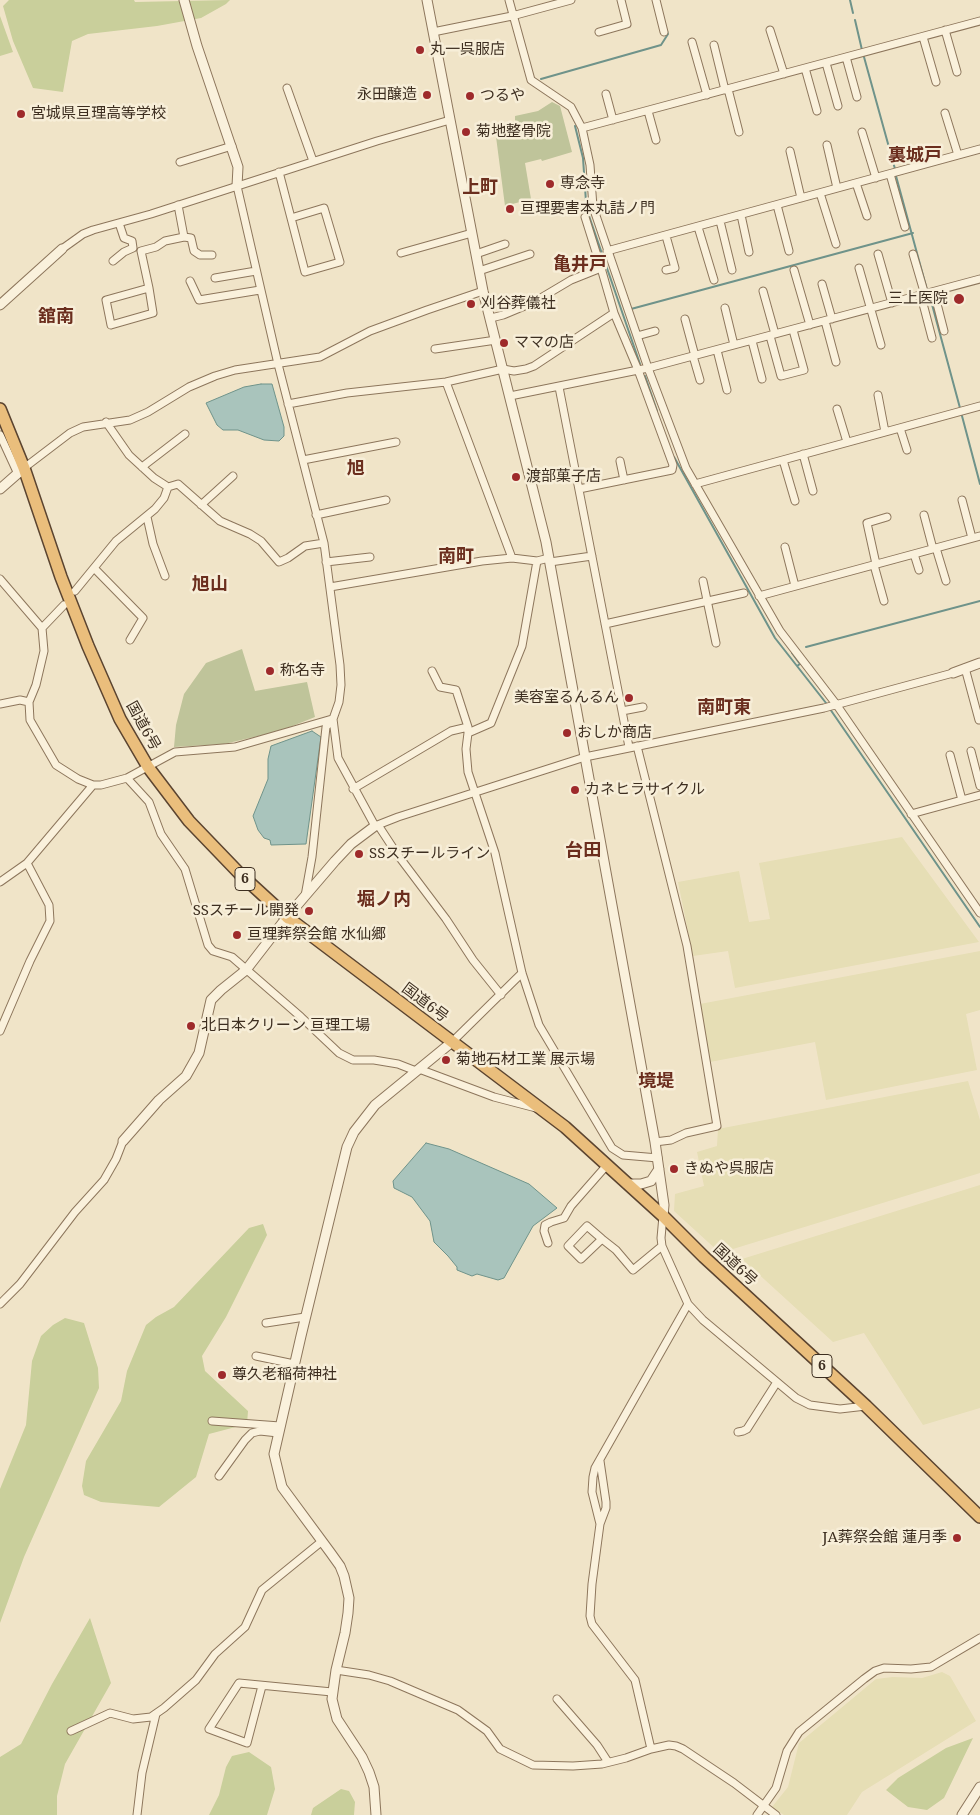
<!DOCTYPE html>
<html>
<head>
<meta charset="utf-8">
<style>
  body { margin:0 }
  canvas { display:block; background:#f0e4c8 }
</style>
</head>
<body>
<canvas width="980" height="1815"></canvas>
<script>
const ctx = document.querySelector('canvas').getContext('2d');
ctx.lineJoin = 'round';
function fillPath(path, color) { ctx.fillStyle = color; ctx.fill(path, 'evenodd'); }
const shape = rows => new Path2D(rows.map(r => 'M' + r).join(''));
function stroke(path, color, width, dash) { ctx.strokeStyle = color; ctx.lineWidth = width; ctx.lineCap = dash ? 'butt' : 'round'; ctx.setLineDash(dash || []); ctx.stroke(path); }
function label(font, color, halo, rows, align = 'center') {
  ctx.font = font + ' "Noto Serif","Noto Sans JP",serif'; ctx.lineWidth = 5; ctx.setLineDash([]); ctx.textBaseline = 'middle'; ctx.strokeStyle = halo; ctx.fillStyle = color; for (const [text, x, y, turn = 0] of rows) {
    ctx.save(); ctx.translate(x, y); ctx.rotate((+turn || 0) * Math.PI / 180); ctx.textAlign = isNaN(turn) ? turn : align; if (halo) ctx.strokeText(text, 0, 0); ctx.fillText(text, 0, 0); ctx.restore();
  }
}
fillPath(shape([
  [902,837,979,942,735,988,728,951,693,956,678,882,739,871,749,922,770,919,759,863],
  [980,951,980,1010,966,1014,977,1070,826,1100,815,1042,710,1062,700,1004],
  [968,1081,980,1120,980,1173,720,1253,674,1211,675,1194,704,1186,697,1152,717,1146,718,1129],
  [980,1185,980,1408,923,1425,864,1333,833,1342,742,1259],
  [942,1672,950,1676,976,1721,862,1792,847,1815,784,1815,772,1807,788,1787,799,1743,876,1679,893,1677,922,1678]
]), '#e6deb5');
fillPath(shape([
  [9,0,134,0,135,2,230,0,226,4,201,18,157,26,88,34,72,41,63,92,33,88,13,41,3,6],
  [0,16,13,52,0,56],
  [263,1224,267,1235,226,1317,202,1356,205,1371,248,1411,247,1424,209,1434,196,1477,159,1507,101,1502,84,1495,82,1486,86,1461,121,1401,127,1371,146,1325,156,1317,174,1307,249,1228],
  [65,1318,84,1323,98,1368,99,1388,24,1557,0,1623,0,1489,26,1425,32,1361,41,1336,53,1325],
  [90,1618,111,1683,65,1764,57,1796,57,1815,0,1815,0,1757,21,1744,52,1684],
  [973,1738,944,1798,927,1810,908,1807,886,1790,898,1778,946,1748],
  [249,1752,271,1767,275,1789,267,1815,209,1815,219,1795,226,1767,232,1756],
  [341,1789,349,1791,355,1802,354,1815,311,1815,313,1808]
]), '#c9cf9b');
fillPath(shape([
  [552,102,560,106,572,152,542,161,541,159,525,163,531,199,505,206,495,129,515,121,515,116,538,111],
  [242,649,255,691,307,682,315,717,280,731,224,744,174,747,176,725,184,694,206,663]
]), '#bfc49a');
const water = shape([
  [261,384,272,384,284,427,284,436,279,441,264,440,238,430,223,430,217,425,206,403,244,387,261,384],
  [312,731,321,737,306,844,271,845,270,840,264,838,258,830,253,816,268,779,268,759,271,746,312,731],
  [426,1143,449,1149,529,1184,557,1208,533,1226,504,1278,498,1280,477,1274,472,1276,457,1270,457,1267,448,1256,434,1242,430,1221,412,1197,394,1188,393,1181,426,1143]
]);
fillPath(water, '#a9c4bc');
stroke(water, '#6f938a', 1);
stroke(shape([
  [850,0,853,13],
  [855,20,862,50],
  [864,57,895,169],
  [541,79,661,45,668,34,667,31],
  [575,126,583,158,586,202,589,216,640,364],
  [896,176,927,290],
  [930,297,960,408],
  [631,309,913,233],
  [645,376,657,411],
  [962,416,980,484],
  [674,457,775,638,826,703],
  [806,647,980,601],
  [792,653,800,664,797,666],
  [830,709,980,927]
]), '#6f938a', 2);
const minor = shape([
  [509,0,531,80,571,107,582,128,590,165,593,207,648,368,686,468,780,631,836,704,980,913],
  [656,0,664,32],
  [770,30,784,74],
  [945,30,957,72],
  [433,32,512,16,571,0],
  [599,32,627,24,621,0],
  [923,37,936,82],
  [692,42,707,95],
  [714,45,725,90],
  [846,57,857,97],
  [826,63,838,106],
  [805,68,817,111],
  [287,88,313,161],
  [728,89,739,132],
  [606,94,613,120],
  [648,111,656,140],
  [945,113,958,155],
  [582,128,980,21],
  [862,132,876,178],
  [827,145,837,188],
  [790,151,801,198],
  [180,162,232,146],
  [279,172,291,218,305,272,340,262,324,208,291,218],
  [890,174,905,227],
  [856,183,867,216],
  [237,186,278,364,324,543,340,665,341,685,339,702,333,719,326,727,312,857,305,896],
  [820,193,836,244],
  [777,205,789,251],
  [741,215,749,252],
  [585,217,601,268],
  [720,221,732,270],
  [698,227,714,280],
  [666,236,675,268,666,270],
  [184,237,191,238,194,251,200,255,212,255],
  [62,249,83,234,93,230,151,214,377,141,450,120],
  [607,251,980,149],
  [401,253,472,233],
  [476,254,505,244],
  [878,254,892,303],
  [913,254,925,295],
  [113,261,124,252,133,248,132,241,124,238,119,223],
  [859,268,881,345],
  [794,270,810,325],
  [479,271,530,254],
  [215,278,256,271],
  [190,281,199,300,260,290],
  [822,284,832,319],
  [149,288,106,300,111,325,153,313,149,288,141,251,156,247,165,241,184,237,178,205],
  [763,291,775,334],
  [934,292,944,331],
  [921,296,932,338],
  [725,308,734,345],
  [491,318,503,315,534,302,571,280,601,268,614,313],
  [685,319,695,356],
  [825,321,836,362],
  [637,336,655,331],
  [770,336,781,376,804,370,793,330],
  [752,341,762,379],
  [435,349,496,340],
  [717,350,727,390],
  [693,356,700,380],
  [446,382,512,558],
  [559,387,629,747],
  [878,395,885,432],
  [510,396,648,368,980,279],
  [288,404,347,393,446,382,503,369,514,371,526,369,534,366,614,313,638,370,673,465,672,470,579,489],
  [837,409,847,442],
  [106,422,129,455,154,478,168,487,178,484,220,521,250,534,261,541,279,562,288,558,305,546,324,543],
  [900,428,907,450],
  [0,435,18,474],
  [803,454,813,491],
  [303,460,396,442],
  [783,460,795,501],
  [620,461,624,480],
  [142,467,185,434],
  [24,468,70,433,83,427,130,420,148,412,189,387,215,376,235,370,320,357,370,331,427,310,483,291],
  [695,484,980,406],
  [962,500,972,538],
  [201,505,233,476],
  [316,515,386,500],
  [924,515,933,549],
  [147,517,153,544,165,576],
  [785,547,795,586],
  [936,548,946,581],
  [914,554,919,570],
  [537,561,522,646,491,723,468,733,466,749,468,772,495,853,522,973,539,1025,612,1148,623,1155,658,1158],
  [326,562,370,557],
  [550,562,592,556],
  [876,564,867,523,887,517],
  [874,565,884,601],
  [95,569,143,618,130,640],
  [0,579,42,628,44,651,36,685,29,702,30,720,56,765,78,779,93,785,101,785,127,778,175,752,235,747,332,719],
  [703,581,716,643],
  [330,587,482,561,512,558,537,561,549,558],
  [75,591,116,541,155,509,164,498,168,487],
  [759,596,980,536],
  [605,624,744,593],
  [42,628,64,605],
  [965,668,979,720],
  [432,671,440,687,456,690,468,727],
  [0,704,20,700,29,702],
  [622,711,643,707],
  [333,719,338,758,375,826,398,817,585,757,824,708,953,673],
  [637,746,687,946,717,1126,686,1133,671,1140,655,1142],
  [971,751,980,786],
  [950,755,962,800],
  [127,778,149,802,161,834,185,869,208,945,213,951,232,957,301,1017,339,1053,353,1060,374,1060,398,1064,416,1071],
  [353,789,451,731,468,727,468,733],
  [911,814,980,795],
  [378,825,397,854,446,919,473,960,501,995],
  [0,882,27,863,93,785],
  [0,1031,30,961,50,921,49,905,27,863],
  [452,1042,522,973],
  [419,1069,494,1097,536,1108],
  [663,1216,661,1238,662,1246,688,1304,703,1320,796,1398,810,1405,840,1409,866,1406],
  [602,1239,581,1259,568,1246,587,1226,602,1239,616,1250,633,1270,662,1246],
  [548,1243,544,1231,545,1225,551,1222,564,1218,571,1206,607,1165],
  [0,1304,20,1284,75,1212,104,1180,116,1159,123,1141],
  [266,1323,305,1317],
  [256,1356,294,1364],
  [212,1421,280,1426],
  [738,1432,743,1431,747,1429,777,1382],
  [600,1461,606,1502,606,1508,600,1524],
  [219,1476,245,1440,252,1433,260,1431,278,1433],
  [336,1670,369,1675,390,1681,458,1710,487,1731,500,1749,533,1765,573,1766,602,1764,626,1758,651,1749,669,1745,676,1746,683,1749,734,1783,776,1815],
  [262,1686,247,1743,209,1729,239,1683,332,1692],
  [557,1699,597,1745,608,1762],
  [71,1731,110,1713,133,1719,151,1717,164,1708,196,1680,215,1654,245,1627,262,1590,321,1542],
  [651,1749,635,1680,592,1624,590,1616,592,1584,600,1524,592,1492,593,1477,595,1468,688,1304],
  [137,1815,142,1773,156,1714],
  [757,1815,776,1788,787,1751,799,1732,864,1679,875,1671,884,1668,911,1669,931,1667,980,1638]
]);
const tertiary = shape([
  [184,0,197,46,238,167,237,186],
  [427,0,483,291,546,542,655,1142,664,1205,663,1216],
  [0,305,62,249],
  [0,489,24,468],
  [953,673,980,663],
  [123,1141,159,1100,186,1076,199,1053,211,1000,221,990,246,970,287,917,335,861,351,844,375,826],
  [627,1184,641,1184,651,1181,659,1169],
  [376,1815,374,1787,369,1772,362,1757,337,1719,332,1699,336,1670,345,1633,348,1613,349,1598,344,1576,340,1566,330,1552,282,1487,274,1454,301,1336,347,1147,354,1132,375,1105,452,1042],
  [962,1815,980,1787]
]);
const trunk = shape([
  [0,409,24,468,61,577,88,646,120,719,148,767,189,821,239,873,287,917,565,1127,663,1216,704,1257,866,1406,980,1517]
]);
stroke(minor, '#8d765c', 9);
stroke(tertiary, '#8d765c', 11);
stroke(trunk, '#5b4430', 14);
stroke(minor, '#faf1dc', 7);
stroke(tertiary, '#faf1dc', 9);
stroke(trunk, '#eabe7c', 11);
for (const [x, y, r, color] of [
  [420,50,5,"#9e2a2b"],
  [427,95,5,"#9e2a2b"],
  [470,96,5,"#9e2a2b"],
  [21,114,5,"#9e2a2b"],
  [466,132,5,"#9e2a2b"],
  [550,184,5,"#9e2a2b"],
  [510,209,5,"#9e2a2b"],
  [959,299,6,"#9e2a2b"],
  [471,304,5,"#9e2a2b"],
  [504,343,5,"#9e2a2b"],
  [516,477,5,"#9e2a2b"],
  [270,671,5,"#9e2a2b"],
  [629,698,5,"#9e2a2b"],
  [567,733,5,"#9e2a2b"],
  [575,790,5,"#9e2a2b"],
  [359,854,5,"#9e2a2b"],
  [309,911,5,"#9e2a2b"],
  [237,935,5,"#9e2a2b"],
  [191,1026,5,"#9e2a2b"],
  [446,1060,5,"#9e2a2b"],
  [674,1169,5,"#9e2a2b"],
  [222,1375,5,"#9e2a2b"],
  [957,1538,5,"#9e2a2b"]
]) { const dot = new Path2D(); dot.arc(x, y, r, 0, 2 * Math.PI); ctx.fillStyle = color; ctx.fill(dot); stroke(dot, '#f7eed8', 2); }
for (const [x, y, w] of [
  [245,879,20],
  [822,1366,20]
]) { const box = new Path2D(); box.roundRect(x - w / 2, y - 11.5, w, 23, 4); ctx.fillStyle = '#f7eed8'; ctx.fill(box); stroke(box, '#3d2e20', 1); }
label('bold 14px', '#3d2e20', null, [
  ["6",245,879],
  ["6",822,1366]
]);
label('15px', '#3d2e20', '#f7eed8', [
  ["丸一呉服店",430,50],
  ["永田醸造",417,95,"right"],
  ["つるや",480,96],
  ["宮城県亘理高等学校",31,114],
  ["菊地整骨院",476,132],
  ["専念寺",560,184],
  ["亘理要害本丸詰ノ門",520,209],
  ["三上医院",948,299,"right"],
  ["刈谷葬儀社",481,304],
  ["ママの店",514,343],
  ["渡部菓子店",526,477],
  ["称名寺",280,671],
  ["美容室るんるん",619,698,"right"],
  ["おしか商店",577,733],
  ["カネヒラサイクル",585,790],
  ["SSスチールライン",369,854],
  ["SSスチール開発",299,911,"right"],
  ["亘理葬祭会館 水仙郷",247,935],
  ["北日本クリーン 亘理工場",201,1026],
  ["菊地石材工業 展示場",456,1060],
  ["きぬや呉服店",684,1169],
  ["尊久老稲荷神社",232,1375],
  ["JA葬祭会館 蓮月季",947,1538,"right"]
], 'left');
label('15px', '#3d2e20', '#f7eed8', [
  ["国道6号",143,726,61],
  ["国道6号",425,1003,37],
  ["国道6号",735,1265,43]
]);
label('bold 18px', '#6b2e1e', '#f7eed8', [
  ["裏城戸",915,156],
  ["上町",480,188],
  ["亀井戸",580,265],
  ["舘南",56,317],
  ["旭",356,469],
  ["南町",456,557],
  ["旭山",210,585],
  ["南町東",724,708],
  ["台田",583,851],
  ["堀ノ内",384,900],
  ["境堤",656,1082]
]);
</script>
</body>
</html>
